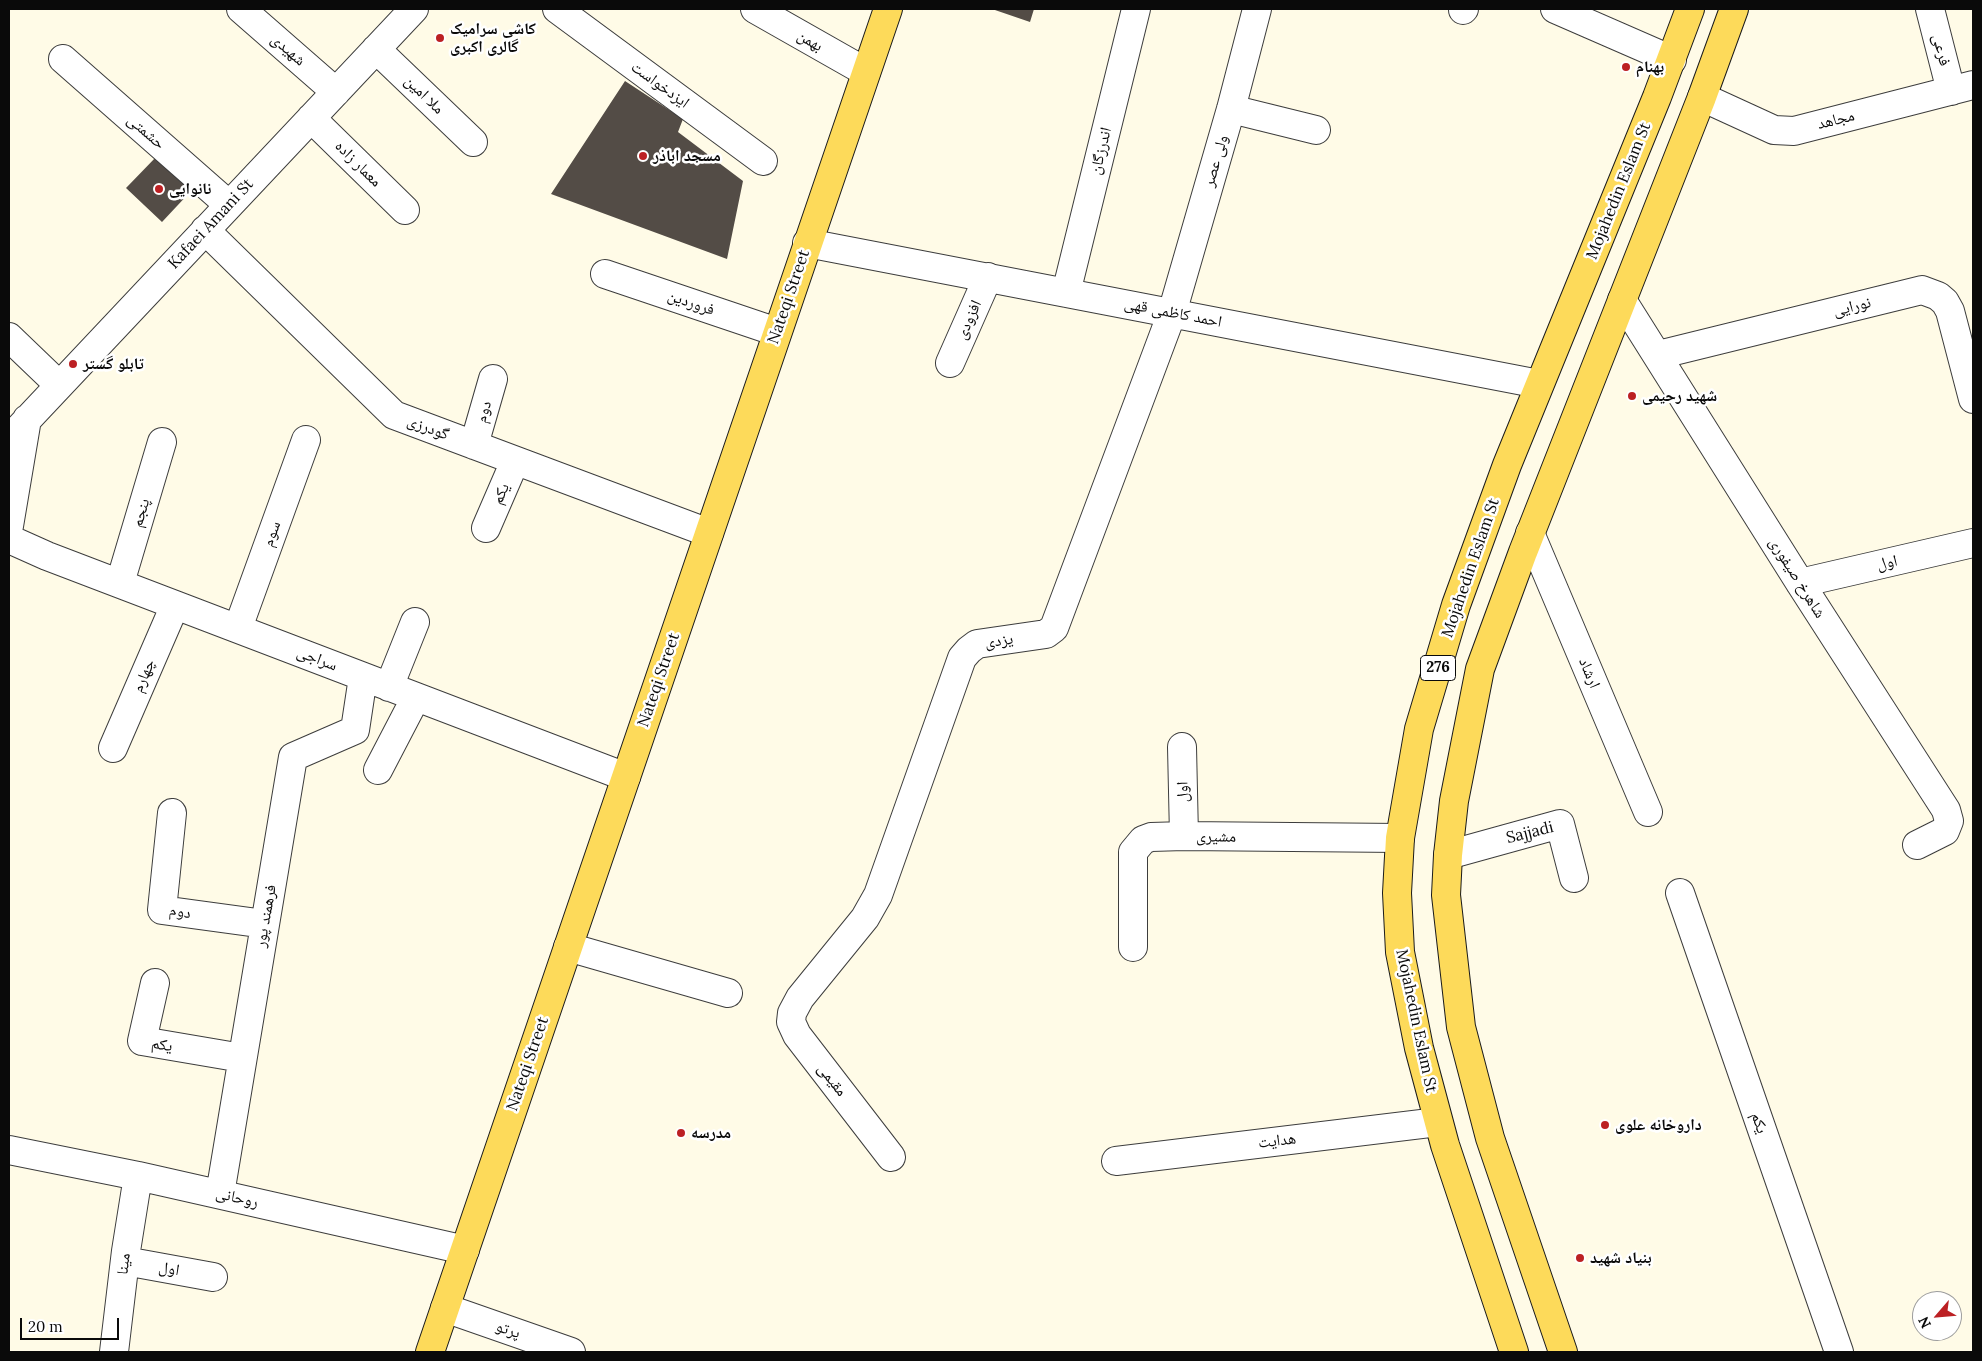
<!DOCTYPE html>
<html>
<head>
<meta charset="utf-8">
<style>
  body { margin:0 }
  #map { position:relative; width:1982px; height:1361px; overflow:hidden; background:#fffbe7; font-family:Lora,serif }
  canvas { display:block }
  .frame { position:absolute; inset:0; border:10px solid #0a0a0a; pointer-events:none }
  .north { position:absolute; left:1912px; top:1291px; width:50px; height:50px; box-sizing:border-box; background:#fff; border:1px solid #9d9d9d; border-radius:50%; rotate:243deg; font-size:14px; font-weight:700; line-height:20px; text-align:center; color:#0a0a0a }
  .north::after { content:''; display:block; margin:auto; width:18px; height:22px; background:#bc2023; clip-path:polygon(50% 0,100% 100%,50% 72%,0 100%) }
  .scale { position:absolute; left:20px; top:1318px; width:99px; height:22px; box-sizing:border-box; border:2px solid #0a0a0a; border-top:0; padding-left:6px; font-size:15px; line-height:18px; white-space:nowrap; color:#0a0a0a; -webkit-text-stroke:4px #fff; paint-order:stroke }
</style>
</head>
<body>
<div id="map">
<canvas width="1982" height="1361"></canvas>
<div class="frame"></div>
<div class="north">N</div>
<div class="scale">20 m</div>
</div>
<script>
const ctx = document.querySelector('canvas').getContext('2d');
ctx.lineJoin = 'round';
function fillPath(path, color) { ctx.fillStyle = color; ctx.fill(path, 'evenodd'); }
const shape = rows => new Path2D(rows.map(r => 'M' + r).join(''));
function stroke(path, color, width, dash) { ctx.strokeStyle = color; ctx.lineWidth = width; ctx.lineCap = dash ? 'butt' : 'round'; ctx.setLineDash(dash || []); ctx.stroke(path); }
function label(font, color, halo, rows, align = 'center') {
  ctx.font = font + ' Lora,"Noto Naskh Arabic",serif'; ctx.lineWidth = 5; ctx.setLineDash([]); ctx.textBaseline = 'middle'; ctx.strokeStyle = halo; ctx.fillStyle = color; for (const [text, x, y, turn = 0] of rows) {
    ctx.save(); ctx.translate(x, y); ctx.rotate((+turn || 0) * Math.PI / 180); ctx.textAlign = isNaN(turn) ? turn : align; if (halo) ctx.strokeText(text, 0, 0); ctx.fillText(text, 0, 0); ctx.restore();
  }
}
fillPath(shape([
  [992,9,1034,9,1030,22],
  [625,81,683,119,678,132,743,181,727,259,551,194],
  [157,156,192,190,162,222,126,188]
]), '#534c46');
const minor = shape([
  [241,9,336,92],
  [557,9,763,161],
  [755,9,866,72],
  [1555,9,1672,60],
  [1930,9,1951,91],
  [1463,10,1464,9],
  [376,49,473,142],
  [63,59,229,205],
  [1702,97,1774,130,1794,131,1973,85],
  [1231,109,1316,130],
  [311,118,405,210],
  [205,230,394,415,709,533],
  [807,243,1539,384],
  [605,274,777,332],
  [1066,293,1136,9],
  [1622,300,1800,583,1946,810,1949,821,1945,831,1917,845],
  [9,337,59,385],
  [1658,355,1922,290,1938,296,1945,302,1950,311,1973,399],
  [950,363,988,277],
  [9,439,414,9],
  [474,445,493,379],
  [9,526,27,419],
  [486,528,515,461],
  [1530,533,1648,812],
  [9,539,47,556,626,777],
  [120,583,162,442],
  [1800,583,1973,543],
  [238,628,306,440],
  [389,687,415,622],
  [1182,747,1184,836],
  [113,748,175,605],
  [378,770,416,697],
  [172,813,162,910,265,924],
  [1448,855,1560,824,1574,878],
  [1680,893,1839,1352],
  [568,947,728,993],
  [1133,947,1133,852,1143,840,1151,837,1184,836,1400,838],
  [155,983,142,1041,242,1058],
  [9,1150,138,1176,465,1250],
  [891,1157,797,1035,791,1022,792,1013,800,998,865,918,878,895,962,658,969,650,977,644,1046,634,1054,628,1172,313,1231,109,1257,9],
  [1116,1161,1438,1122],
  [220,1194,293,757,355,730,363,677],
  [125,1261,213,1277],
  [445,1308,571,1352],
  [114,1352,126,1251,138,1176]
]);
const major = shape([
  [430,1352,888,9],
  [1514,1352,1445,1145,1419,1048,1400,952,1397,893,1400,838,1419,729,1456,605,1507,465,1657,97,1690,9],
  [1563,1352,1490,1138,1461,1027,1446,895,1448,855,1454,801,1480,669,1523,552,1702,97,1734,9]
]);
stroke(minor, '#3d3d3d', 30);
stroke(major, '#1b1b1b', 30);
stroke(minor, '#fff', 28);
stroke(major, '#fdda5a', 28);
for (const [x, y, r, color] of [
  [440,38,5,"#bc2023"],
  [1626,67,5,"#bc2023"],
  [643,156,5,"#bc2023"],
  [159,189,5,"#bc2023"],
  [73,364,5,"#bc2023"],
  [1632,396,5,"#bc2023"],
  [1605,1125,5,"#bc2023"],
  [681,1133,5,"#bc2023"],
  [1580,1258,5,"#bc2023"]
]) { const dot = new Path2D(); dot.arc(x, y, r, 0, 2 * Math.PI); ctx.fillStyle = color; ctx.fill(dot); stroke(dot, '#fff', 2); }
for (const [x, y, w] of [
  [1438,668,35]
]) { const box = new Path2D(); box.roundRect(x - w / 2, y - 12.5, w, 25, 4); ctx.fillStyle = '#fff'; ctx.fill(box); stroke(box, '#0a0a0a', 1); }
label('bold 15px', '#0a0a0a', null, [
  ["276",1438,668]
]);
label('bold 16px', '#0a0a0a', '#fff', [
  ["کاشی سرامیک",450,29],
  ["گالری اکبری",450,47],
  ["بهنام",1636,67],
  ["مسجد اباذر",653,156],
  ["نانوایی",169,189],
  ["تابلو گستر",83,364],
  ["شهید رحیمی",1642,396],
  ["داروخانه علوی",1615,1125],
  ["مدرسه",691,1133],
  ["بنیاد شهید",1590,1258]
], 'left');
label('16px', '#0a0a0a', '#fff', [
  ["بهمن",810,41,30],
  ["شهیدی",288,50,41],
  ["فرعی",1941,50,76],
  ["ایزدخواست",660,85,36],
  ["ملا امین",424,95,44],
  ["مجاهد",1836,120,-14],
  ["حشمتی",146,132,41],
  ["اندرزگان",1101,151,-76],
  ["ولی عصر",1216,161,-74],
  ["معمار زاده",358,164,45],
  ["Mojahedin Eslam St",1619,191,-68],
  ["Kafaei Amani St",211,224,-47],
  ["Nateqi Street",789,297,-71],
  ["فروردین",691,303,19],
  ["نورایی",1852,307,-14],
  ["احمد کاظمی قهی",1173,313,11],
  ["افزودی",969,320,-66],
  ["دوم",484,412,-74],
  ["گودرزی",428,428,21],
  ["یکم",501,494,-67],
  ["پنجم",141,513,-74],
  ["سوم",272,534,-70],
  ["اول",1887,563,-13],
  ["Mojahedin Eslam St",1471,568,-71],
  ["شاهرخ صیفوری",1797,578,58],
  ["یزدی",999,641,-8],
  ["سراجی",317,659,21],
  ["ارشاد",1589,673,67],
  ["چهارم",144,676,-67],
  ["Nateqi Street",659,680,-71],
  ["اول",1183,792,-91],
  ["Sajjadi",1530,833,-14],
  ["مشیری",1216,837,1],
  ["دوم",180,912,9],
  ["فرهمند پور",266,916,-80],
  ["Mojahedin Eslam St",1416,1021,78],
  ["یکم",162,1045,9],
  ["Nateqi Street",528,1064,-71],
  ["مقیمی",832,1080,52],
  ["یکم",1759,1123,71],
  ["هدایت",1277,1141,-7],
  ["روحانی",237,1198,13],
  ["مینا",124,1264,-83],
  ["اول",169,1269,10],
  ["پرتو",508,1330,19]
]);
</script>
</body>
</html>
